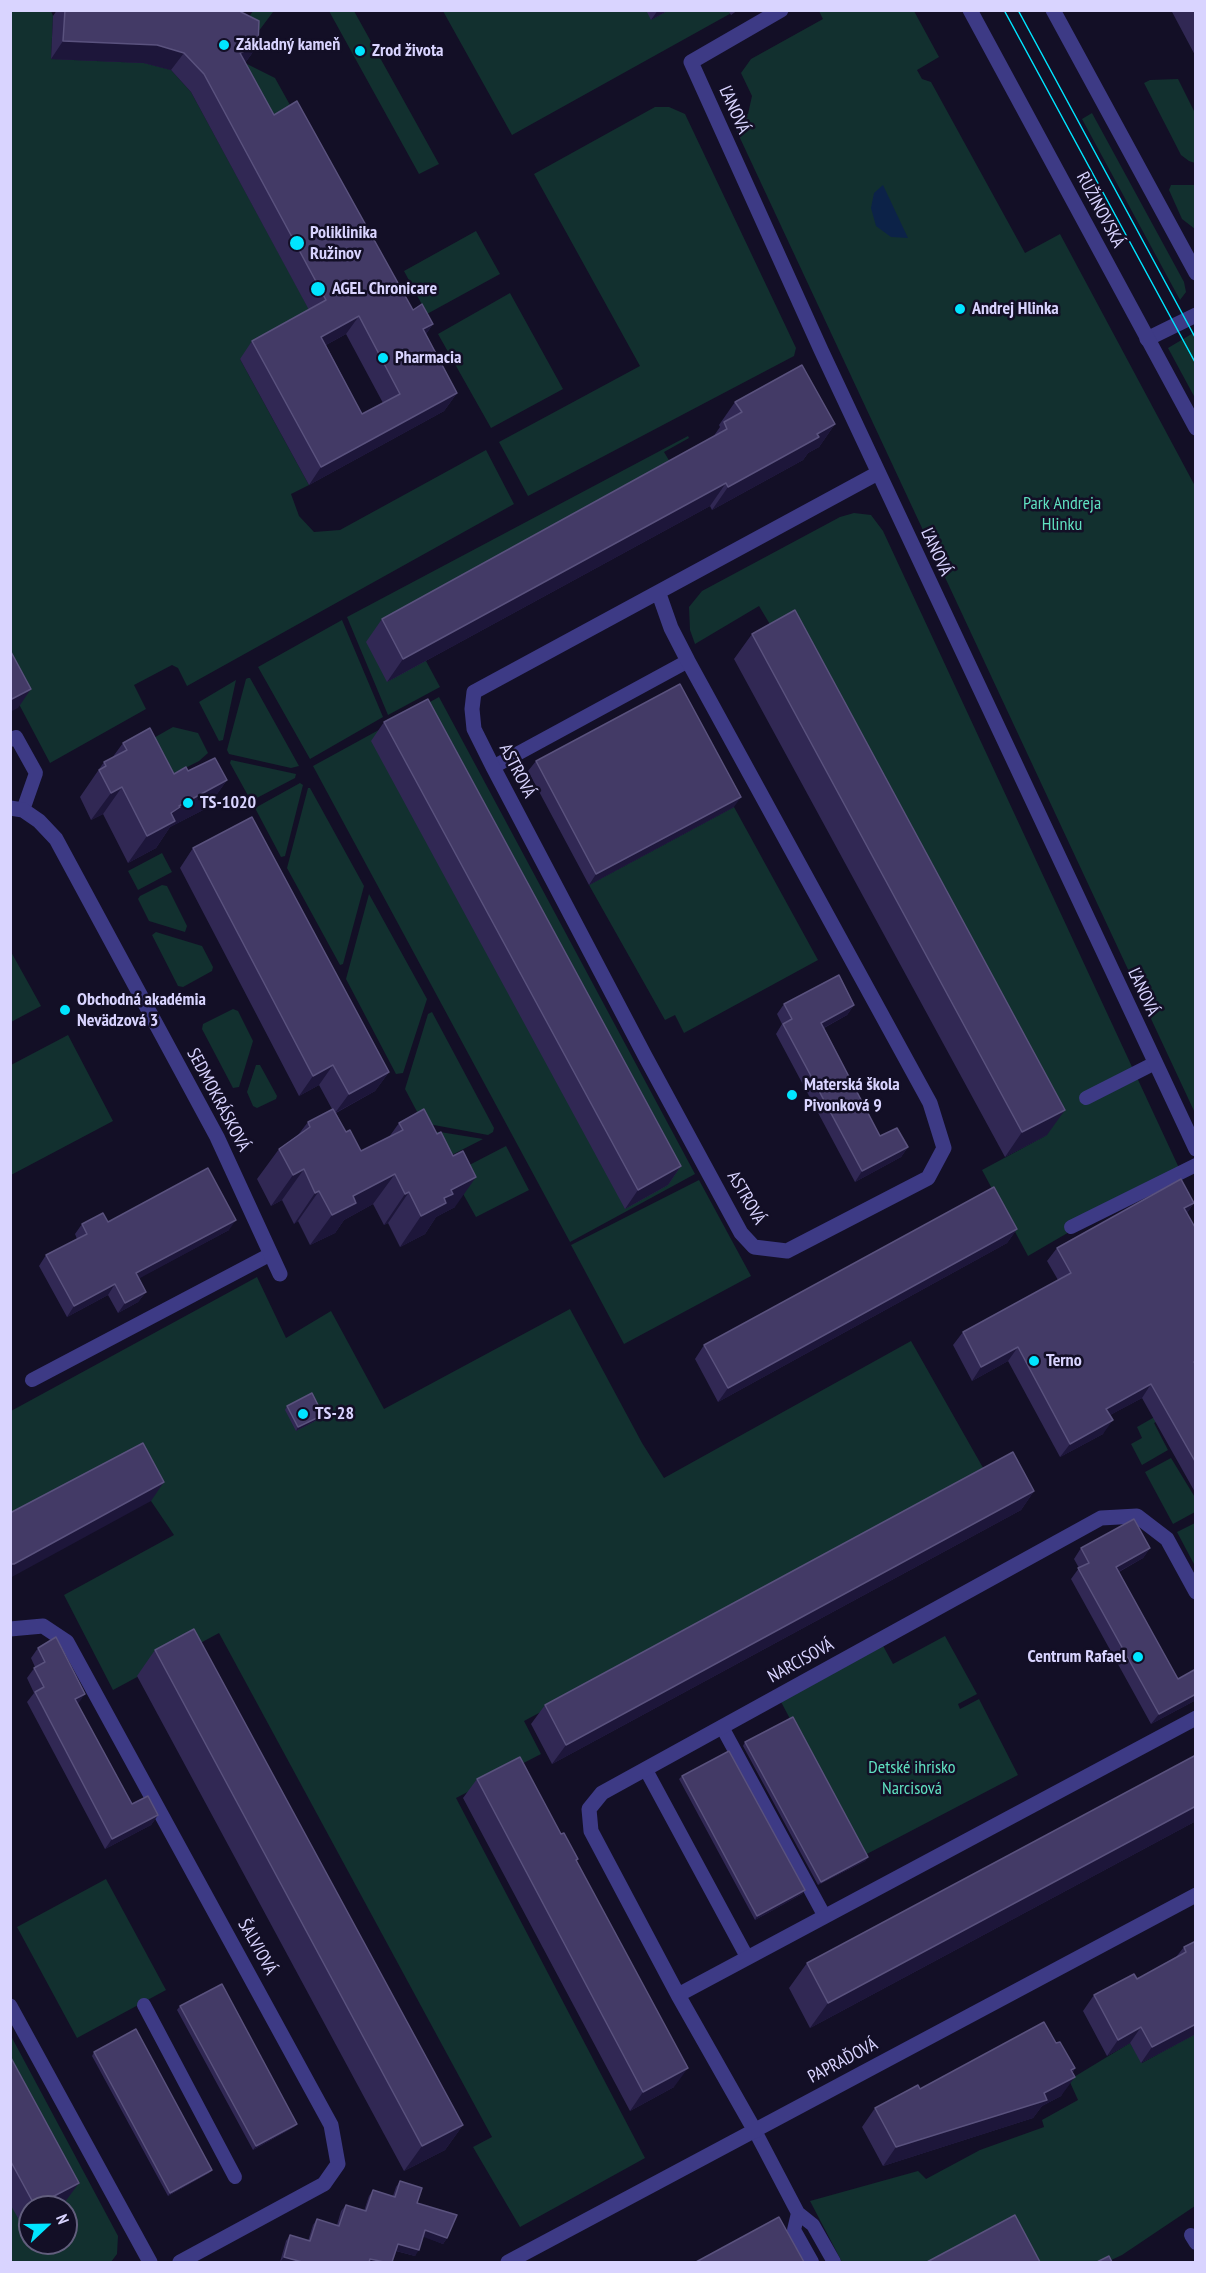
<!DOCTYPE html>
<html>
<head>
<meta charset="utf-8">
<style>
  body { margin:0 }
  #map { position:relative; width:1206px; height:2273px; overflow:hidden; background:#130f26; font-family:"PT Sans Narrow",sans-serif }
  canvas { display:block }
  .frame { position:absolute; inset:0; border:12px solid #d9d4ff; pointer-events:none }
  .north { position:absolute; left:18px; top:2195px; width:60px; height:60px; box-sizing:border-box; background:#130f26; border:2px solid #625e7d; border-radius:50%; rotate:68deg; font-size:16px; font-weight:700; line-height:24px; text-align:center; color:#d9d4ff }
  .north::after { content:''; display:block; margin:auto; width:21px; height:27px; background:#00e5ff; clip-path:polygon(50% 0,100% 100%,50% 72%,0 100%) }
</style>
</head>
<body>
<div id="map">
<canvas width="1206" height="2273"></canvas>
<div class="frame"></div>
<div class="north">N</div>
</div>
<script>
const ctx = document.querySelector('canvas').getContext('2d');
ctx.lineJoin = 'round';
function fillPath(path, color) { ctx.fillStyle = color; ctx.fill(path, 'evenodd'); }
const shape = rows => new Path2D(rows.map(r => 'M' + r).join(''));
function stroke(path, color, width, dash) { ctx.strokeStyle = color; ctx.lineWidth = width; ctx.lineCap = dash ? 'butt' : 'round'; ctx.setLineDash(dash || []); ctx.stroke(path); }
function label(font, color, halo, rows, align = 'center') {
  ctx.font = font + ' "PT Sans Narrow",sans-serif'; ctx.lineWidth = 5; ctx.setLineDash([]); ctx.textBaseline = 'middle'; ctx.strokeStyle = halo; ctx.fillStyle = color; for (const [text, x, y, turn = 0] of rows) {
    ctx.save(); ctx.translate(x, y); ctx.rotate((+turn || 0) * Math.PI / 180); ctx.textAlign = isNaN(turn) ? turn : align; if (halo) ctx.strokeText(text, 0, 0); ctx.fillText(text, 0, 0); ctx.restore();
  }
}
fillPath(shape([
  [10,11,51,11,53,16,51,59,144,63,171,70,191,92,315,320,240,359,309,485,291,494,299,516,314,532,340,530,486,450,514,504,187,686,178,668,172,665,134,685,146,709,50,763,11,689],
  [253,11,273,12,258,32,238,33],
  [329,11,354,11,439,164,419,174],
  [443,11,735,11,512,135],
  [819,11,914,11,939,57,917,70,922,79,931,82,1025,253,1060,234,1195,486,1195,1113,733,123,748,114,752,96,741,73,751,59,823,19],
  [245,63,275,78,305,132,270,150],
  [1178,79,1195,113,1195,163,1189,161,1181,155,1144,83,1150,80],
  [655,107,669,107,685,114,796,348,794,356,528,496,499,442,640,366,534,174],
  [1092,113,1184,282,1186,292,1180,300,1082,119],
  [1171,185,1195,185,1195,229,1182,219,1169,190],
  [476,231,500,274,427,314,404,271],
  [510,293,563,389,491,428,438,334],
  [1195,332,1195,398,1168,348],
  [688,436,689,438,664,452,676,472,426,661,440,687,388,715,347,617],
  [854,513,871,515,883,531,1179,1168,1028,1256,982,1170,1047,1135,777,636,759,606,695,644,690,630,689,607,702,591,840,517],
  [342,620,383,717,310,759,258,667],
  [248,678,250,678,299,766,291,768,229,754,227,750,246,679],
  [236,680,223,740,219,741,199,702],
  [439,697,695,1174,570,1242,313,766],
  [173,727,198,733,208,753,199,761,156,783,136,748],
  [231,760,296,774,295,778,251,801,230,763],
  [300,783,303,785,285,856,281,857,255,808],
  [308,788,310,788,364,886,343,964,340,965,287,868],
  [734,807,818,960,684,1033,675,1015,665,1020,589,885],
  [162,853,172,872,138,890,128,871],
  [162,885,167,886,187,926,185,932,149,921,138,899,140,896],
  [369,894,427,999,403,1073,396,1074,346,979],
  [156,932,202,946,213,967,212,971,183,987,178,986,152,935],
  [10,950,41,1006,11,1022,10,1022],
  [233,1009,238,1011,253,1041,239,1087,233,1088,202,1029,203,1024],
  [432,1012,494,1128,493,1132,488,1135,423,1123,405,1089,428,1014],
  [68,1035,113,1121,11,1175,11,1065],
  [256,1065,260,1065,277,1096,276,1099,257,1108,253,1106,247,1092],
  [432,1132,440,1132,483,1139,444,1159],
  [506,1146,529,1190,476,1217,452,1174],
  [699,1180,751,1276,624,1344,571,1245],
  [257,1277,286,1338,331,1311,384,1409,570,1309,642,1443,664,1478,911,1341,986,1473,524,1721,541,1754,456,1798,645,2158,520,2227,473,2147,492,2137,219,1633,113,1690,64,1595,174,1535,151,1501,11,1525,11,1411],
  [1195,1394,1195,1401,1154,1423,1168,1450,1142,1465,1131,1444,1142,1438,1137,1427],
  [1171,1458,1196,1499,1195,1512,1173,1524,1145,1472],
  [1195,1523,1195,1566,1177,1532],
  [945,1636,977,1694,958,1704,960,1709,979,1699,1018,1775,863,1856,780,1700,882,1644,893,1664],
  [106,1879,166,1990,77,2038,17,1927],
  [1195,2034,1195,2206,1122,2255,1107,2262,842,2262,810,2201,918,2171,926,2179,980,2150,1044,2127,1042,2120,1078,2100,1069,2080,1130,2043,1142,2063],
  [11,2036,118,2236,117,2254,111,2262,11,2262,10,2204,30,2221,30,2243,66,2243,66,2207,55,2207,65,2201,11,2101]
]), '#12302f');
fillPath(shape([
  [883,185,908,238,891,237,876,226,871,208,874,193]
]), '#0c2248');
stroke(shape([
  [10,740,16,737,36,773,23,810],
  [493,767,688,661],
  [1086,1098,1155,1063],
  [1071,1227,1196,1165],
  [32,1380,271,1254],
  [722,1727,824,1915],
  [646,1770,747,1957],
  [144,2005,235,2177],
  [755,2131,798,2213,794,2230,812,2262],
  [798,2213,813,2225,834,2262],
  [1191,2235,1196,2243]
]), '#3d3a85', 14);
stroke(shape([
  [781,10,691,62,821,350,1196,1149],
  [1147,339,1196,315],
  [659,594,671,628,688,661,930,1103,944,1148,928,1178,787,1251,754,1247,741,1233,645,1056,493,767,474,729,472,709,474,692,878,473],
  [10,808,23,810,39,821,56,839,217,1137,280,1274],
  [1196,1592,1167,1539,1137,1516,1101,1518,602,1793,589,1809,591,1831,678,1995,1196,1718],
  [10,1629,43,1626,67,1642,331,2125,338,2164,324,2184,180,2262],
  [678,1995,755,2131],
  [10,2006,150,2262],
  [508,2262,1196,1895]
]), '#3d3a85', 15);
stroke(shape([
  [970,10,1196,428],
  [1053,10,1196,273]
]), '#3d3a85', 15);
stroke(shape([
  [1004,10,1196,364],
  [1018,10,1196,339]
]), '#00e5ff', 1.5);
fillPath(shape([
  [57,10,242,10,241,12,258,45,245,63,274,115,413,310,433,324,426,334,457,393,444,411,309,485,240,359,252,341,309,310,191,92,171,70,144,63,51,59,53,16],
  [346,334,383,403,362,414,326,345],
  [646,10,669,10,651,20],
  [728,10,738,10,731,15],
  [1171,10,1196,10,1196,57],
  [735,402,835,424,819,447,808,453,803,460,712,510,710,506,387,682,366,642,382,619,713,437,720,427,719,425],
  [752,634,1047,1135,1005,1157,734,659],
  [384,722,681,1166,668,1185,625,1209,371,741],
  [123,743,174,774,188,771,227,780,207,808,170,827,156,848,128,863,103,814,91,820,80,797,104,762,112,758],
  [536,761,734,807,589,885,528,771],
  [193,848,389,1072,375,1091,336,1113,346,1132,361,1151,389,1137,399,1123,455,1207,436,1217,425,1234,400,1247,388,1223,384,1225,373,1204,344,1220,335,1233,310,1245,298,1221,294,1224,282,1200,271,1206,257,1179,279,1149,298,1135,308,1122,332,1109,319,1085,299,1096,180,868],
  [784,1004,854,1005,847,1015,824,1028,880,1136,908,1147,901,1157,855,1182,776,1034,782,1024,777,1014],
  [1194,1203,1187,1213,1196,1229,1196,1494,1142,1398,1110,1415,1103,1434,1060,1457,1008,1361,972,1381,953,1345,963,1332,1058,1280,1047,1261,1057,1248],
  [108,1222,229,1230,139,1278,146,1292,138,1302,118,1313,108,1295,67,1317,39,1266,46,1255,77,1239,75,1234,82,1224],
  [1017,1229,1007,1243,718,1402,695,1359,704,1345],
  [287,1406,321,1418,296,1431,285,1410],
  [1034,1491,1021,1510,552,1764,531,1724,545,1705],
  [1081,1548,1150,1548,1143,1558,1119,1572,1178,1679,1196,1674,1196,1700,1151,1724,1071,1579,1079,1568,1074,1559],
  [38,1648,78,1704,132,1804,158,1815,151,1825,105,1849,27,1702,34,1693,27,1678,35,1667,31,1658],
  [155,1650,463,2125,445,2150,404,2171,137,1676],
  [745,1742,868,1857,865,1861,818,1885,743,1746],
  [1196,1755,1196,1821,810,2028,789,1988,807,1963],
  [682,1776,805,1890,802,1894,755,1920,679,1779],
  [477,1779,577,1862,674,2087,630,2111,463,1798],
  [1196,1941,1196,2034,1141,2063,1130,2043,1107,2056,1083,2011,1094,1995,1137,1979,1176,1957,1184,1947],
  [180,2006,297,2124,294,2127,253,2150,177,2010],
  [1056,2043,1075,2068,1061,2096,1042,2106,1033,2118,883,2166,862,2127,875,2108,920,2089],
  [94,2052,209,2173,168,2196,92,2056],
  [10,2056,65,2202,55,2207,30,2207,30,2221,22,2225,10,2204],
  [400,2181,417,2203,447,2238,443,2244,423,2236,415,2256,396,2251,280,2262,286,2241,290,2235,308,2241,313,2225,317,2219,337,2225,341,2211,346,2205,364,2211,369,2196,373,2190,393,2196,396,2187]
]), '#312854');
fillPath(shape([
  [658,10,669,10,651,20],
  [63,41,157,45,184,53,171,70,144,63,51,59],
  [258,45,245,63,240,53],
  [359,316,346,334,309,354,321,337],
  [433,324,420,342,423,329],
  [457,393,444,411,309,485,321,467],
  [835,424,819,447,808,453,803,460,712,510,728,487],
  [726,483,710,506,387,682,403,659],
  [31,689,18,708,10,712,10,700],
  [227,780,207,808,170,827,156,848,128,863,147,836,179,806],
  [122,787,103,814,91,820,111,793],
  [741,797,734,807,589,885,596,874],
  [854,1005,847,1015,814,1033,821,1023],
  [333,1065,319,1085,299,1096,313,1076],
  [389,1072,375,1091,335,1113,349,1094],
  [1065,1110,1047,1135,1005,1157,1022,1132],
  [908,1147,901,1157,855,1182,862,1171],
  [681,1166,668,1185,625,1209,638,1190],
  [304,1169,282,1200,271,1206,293,1175],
  [395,1174,373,1204,344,1220,335,1233,310,1245,332,1215,353,1196],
  [476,1177,455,1207,436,1217,425,1234,400,1247,421,1216,444,1198,451,1190],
  [319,1191,298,1221,294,1224,315,1193],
  [409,1192,388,1223,384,1225,405,1194],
  [1194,1203,1184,1217,1184,1208],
  [236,1220,229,1230,129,1284,136,1273],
  [1017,1229,1007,1243,718,1402,728,1388],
  [115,1284,108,1295,67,1317,74,1306],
  [146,1292,138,1302,118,1313,125,1303],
  [1018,1347,1008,1361,972,1381,981,1367],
  [1151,1384,1142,1398,1097,1422,1106,1409],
  [323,1415,321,1418,296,1431,298,1427],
  [1113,1420,1103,1434,1060,1457,1070,1444],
  [164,1482,151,1501,10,1578,10,1564],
  [1034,1491,1021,1510,552,1764,566,1745],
  [1150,1548,1143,1558,1109,1577,1116,1567],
  [85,1694,78,1704,68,1710,75,1699],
  [1196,1694,1196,1700,1151,1724,1159,1714],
  [1196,1806,1196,1821,810,2028,828,2003],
  [158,1815,151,1825,105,1849,112,1839],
  [868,1857,865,1861,818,1885,821,1882],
  [805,1890,802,1894,755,1920,757,1916],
  [1196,2024,1196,2034,1141,2063,1152,2047],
  [1141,2027,1130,2043,1107,2056,1118,2040],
  [688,2068,674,2087,630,2111,643,2092],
  [1075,2068,1065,2082,1075,2077,1061,2096,1042,2106,1033,2118,883,2166,896,2147],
  [297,2124,294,2127,253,2150,256,2146],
  [463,2125,445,2150,404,2171,422,2146],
  [212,2170,209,2173,168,2196,170,2193],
  [79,2183,65,2202,55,2207,35,2207],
  [30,2214,30,2221,22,2225],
  [425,2230,447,2238,443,2244,421,2236],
  [398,2244,419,2250,415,2256,393,2250],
  [284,2257,302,2262,280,2262],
  [370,2259,384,2262,368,2262]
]), '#1d163a');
const building = shape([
  [65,10,242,10,241,12,259,21,258,45,240,53,274,115,297,101,413,310,422,304,433,324,423,329,457,393,321,467,252,341,326,300,204,74,184,53,157,45,63,41,65,10],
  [359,316,400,394,362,414,321,337,359,316],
  [802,365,835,424,817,434,819,437,728,487,726,483,403,659,382,619,727,429,724,422,742,412,735,402,802,365],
  [795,610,1065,1110,1022,1132,752,634,795,610],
  [10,650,31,689,10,700,10,650],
  [680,684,741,797,596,874,536,761,680,684],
  [428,699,681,1166,638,1190,384,722,428,699],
  [150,728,174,774,186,767,188,771,215,758,227,780,179,806,180,807,171,813,175,821,147,836,122,787,111,793,99,770,106,766,104,762,127,750,123,743,150,728],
  [252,817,389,1072,349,1094,333,1065,313,1076,193,848,252,817],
  [839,975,854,1005,821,1023,880,1136,897,1128,908,1147,862,1171,783,1024,792,1019,784,1004,839,975],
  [333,1109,346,1132,350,1130,361,1151,403,1130,399,1123,424,1109,437,1134,441,1132,453,1156,463,1151,476,1177,451,1190,453,1194,444,1198,446,1203,421,1216,409,1192,405,1194,395,1174,353,1196,356,1203,332,1215,319,1191,315,1193,304,1169,293,1175,279,1149,310,1127,308,1122,333,1109],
  [208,1168,236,1220,136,1273,146,1292,125,1303,115,1284,74,1306,46,1255,87,1234,82,1224,103,1213,108,1222,208,1168],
  [1181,1179,1194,1203,1184,1208,1196,1229,1196,1361,1194,1362,1196,1365,1196,1463,1151,1384,1106,1409,1113,1420,1070,1444,1018,1347,981,1367,963,1332,1071,1273,1057,1248,1181,1179],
  [994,1187,1017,1229,728,1388,704,1345,994,1187],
  [312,1393,323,1415,298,1427,287,1406,312,1393],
  [143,1443,164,1482,14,1564,10,1564,10,1513,143,1443],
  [1013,1452,1034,1491,566,1745,545,1705,1013,1452],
  [1134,1519,1150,1548,1116,1567,1178,1679,1194,1670,1196,1674,1196,1694,1159,1714,1078,1568,1089,1563,1081,1548,1134,1519],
  [194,1629,463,2125,422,2146,155,1650,194,1629],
  [56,1637,85,1694,75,1699,132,1804,148,1796,158,1815,112,1839,35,1692,44,1687,34,1668,45,1662,38,1648,56,1637],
  [793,1717,868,1857,821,1882,745,1742,793,1717],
  [729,1751,805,1890,757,1916,682,1776,729,1751],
  [1196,1755,1196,1806,828,2003,807,1963,1196,1755],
  [520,1757,561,1834,564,1833,578,1859,576,1860,688,2068,643,2092,477,1779,520,1757],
  [1196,1941,1196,2024,1152,2047,1141,2027,1118,2040,1094,1995,1134,1974,1137,1979,1186,1952,1184,1947,1196,1941],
  [222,1984,297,2124,256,2146,180,2006,222,1984],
  [1044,2022,1056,2043,1060,2042,1075,2068,1071,2070,1075,2077,1044,2093,1047,2100,896,2147,875,2108,918,2085,920,2089,1044,2022],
  [136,2029,212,2170,170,2193,94,2052,136,2029],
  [10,2056,79,2183,35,2206,10,2160,10,2056],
  [400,2181,422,2188,417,2203,457,2215,447,2238,425,2230,419,2250,398,2244,392,2262,384,2262,370,2259,369,2262,302,2262,284,2257,290,2235,310,2241,317,2219,339,2226,346,2205,366,2211,373,2190,395,2197,400,2181],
  [1015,2215,1040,2262,927,2262,1015,2215],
  [779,2217,804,2262,696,2262,779,2217],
  [1109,2256,1112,2262,1097,2262,1109,2256]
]);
fillPath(building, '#433a66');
stroke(building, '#5a527e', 1.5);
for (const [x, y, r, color] of [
  [224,45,6,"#00e5ff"],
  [360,51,6,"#00e5ff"],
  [297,243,8,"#00e5ff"],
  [318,289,8,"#00e5ff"],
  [960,309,6,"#00e5ff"],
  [383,358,6,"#00e5ff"],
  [188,803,6,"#00e5ff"],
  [65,1010,6,"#00e5ff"],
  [792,1095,6,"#00e5ff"],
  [1034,1361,6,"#00e5ff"],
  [303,1414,6,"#00e5ff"],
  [1138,1657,6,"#00e5ff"]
]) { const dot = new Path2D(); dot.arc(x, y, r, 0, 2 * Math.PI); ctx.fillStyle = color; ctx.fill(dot); stroke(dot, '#130f26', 2); }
label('bold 18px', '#d9d4ff', '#130f26', [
  ["Základný kameň",236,45],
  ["Zrod života",372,51],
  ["Poliklinika",310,233],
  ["Ružinov",310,254],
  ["AGEL Chronicare",332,289],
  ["Andrej Hlinka",972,309],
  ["Pharmacia",395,358],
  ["TS-1020",200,803],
  ["Obchodná akadémia",77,1000],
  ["Nevädzová 3",77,1021],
  ["Materská škola",804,1085],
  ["Pivonková 9",804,1106],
  ["Terno",1046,1361],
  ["TS-28",315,1414],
  ["Centrum Rafael",1126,1657,"right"]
], 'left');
label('18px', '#d9d4ff', '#130f26', [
  ["ĽANOVÁ",734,110,66],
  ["RUŽINOVSKÁ",1100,210,62],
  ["ĽANOVÁ",936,552,65],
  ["ASTROVÁ",517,771,63],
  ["ĽANOVÁ",1143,992,65],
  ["SEDMOKRÁSKOVÁ",218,1100,62],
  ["ASTROVÁ",746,1198,60],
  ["NARCISOVÁ",801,1661,-29],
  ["ŠALVIOVÁ",257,1947,61],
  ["PAPRAĎOVÁ",843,2061,-28]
]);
label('18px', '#5fe0c0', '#130f26', [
  ["Park Andreja",1062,504],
  ["Hlinku",1062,525],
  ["Detské ihrisko",912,1768],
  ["Narcisová",912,1789]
]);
</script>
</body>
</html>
